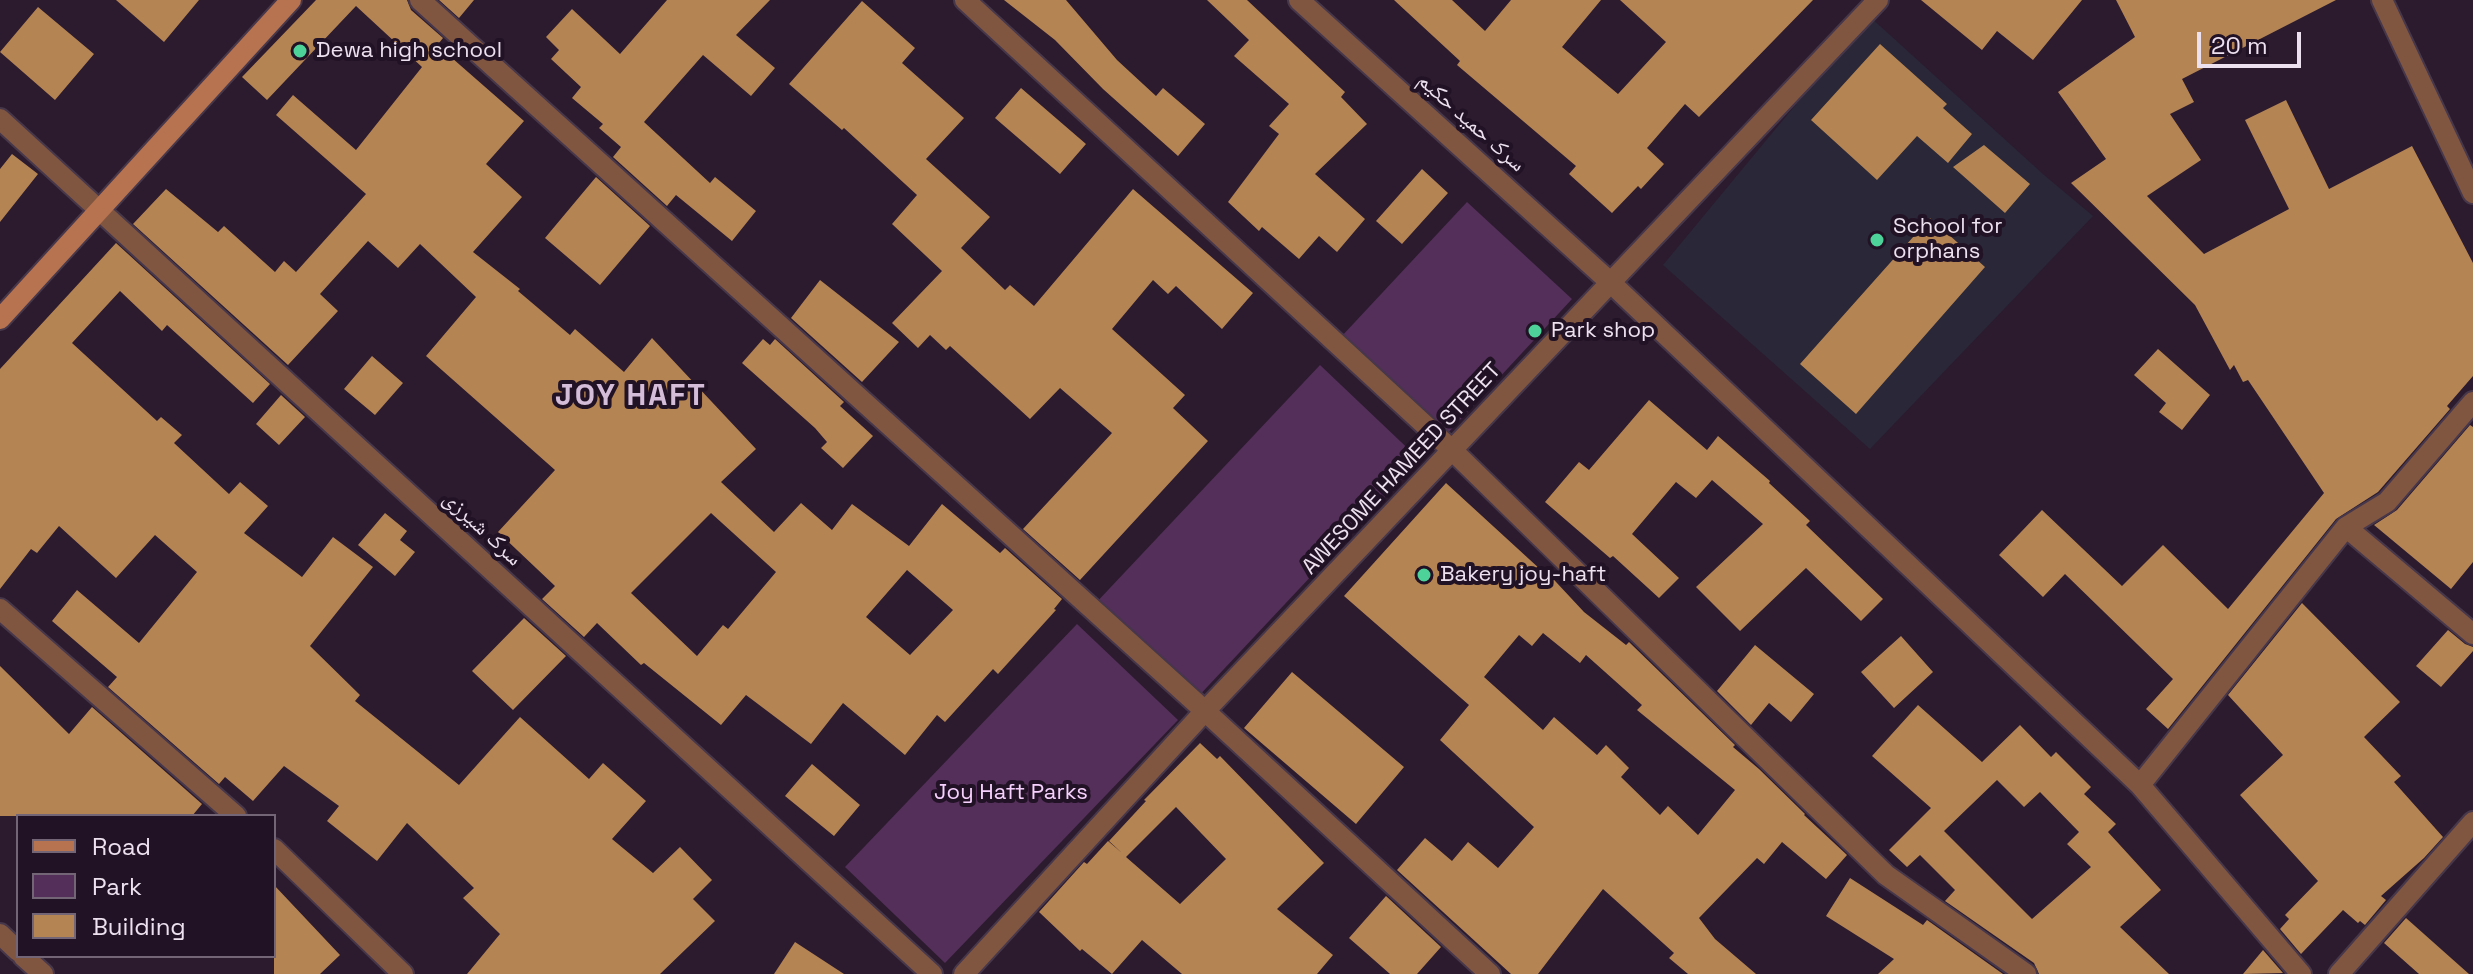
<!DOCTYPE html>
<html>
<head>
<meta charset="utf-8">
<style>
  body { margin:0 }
  #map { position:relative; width:2473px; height:974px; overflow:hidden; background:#2c1b2f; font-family:"Space Grotesk",sans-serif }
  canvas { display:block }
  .legend { position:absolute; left:16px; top:814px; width:260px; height:144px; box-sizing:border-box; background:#221225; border:2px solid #736576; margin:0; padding:10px 14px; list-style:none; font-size:24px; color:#ede1ef }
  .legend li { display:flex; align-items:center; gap:16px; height:40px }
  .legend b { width:40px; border:2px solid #736576 }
  .scale { position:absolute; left:2197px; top:32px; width:104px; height:36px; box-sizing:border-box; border:4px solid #ede1ef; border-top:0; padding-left:10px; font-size:24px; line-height:28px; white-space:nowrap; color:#ede1ef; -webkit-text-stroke:6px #221225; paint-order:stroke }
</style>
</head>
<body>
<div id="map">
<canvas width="2473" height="974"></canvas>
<ul class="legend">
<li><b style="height:10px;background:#b7724f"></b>Road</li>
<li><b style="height:22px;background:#532f59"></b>Park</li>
<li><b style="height:22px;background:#b48453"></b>Building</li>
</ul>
<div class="scale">20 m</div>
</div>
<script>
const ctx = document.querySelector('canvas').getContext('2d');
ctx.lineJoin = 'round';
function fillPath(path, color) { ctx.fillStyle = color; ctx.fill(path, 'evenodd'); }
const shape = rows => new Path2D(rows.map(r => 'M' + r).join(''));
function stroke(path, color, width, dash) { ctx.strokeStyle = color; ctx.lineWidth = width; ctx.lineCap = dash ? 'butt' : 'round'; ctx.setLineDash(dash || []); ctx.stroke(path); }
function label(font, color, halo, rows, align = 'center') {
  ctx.font = font + ' "Space Grotesk","Noto Naskh Arabic",sans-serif'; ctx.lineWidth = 8; ctx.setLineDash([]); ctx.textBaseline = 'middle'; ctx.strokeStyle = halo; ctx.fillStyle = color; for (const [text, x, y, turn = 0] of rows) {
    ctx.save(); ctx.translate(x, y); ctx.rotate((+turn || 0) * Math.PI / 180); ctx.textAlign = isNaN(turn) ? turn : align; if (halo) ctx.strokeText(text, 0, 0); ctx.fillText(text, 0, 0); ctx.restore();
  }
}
fillPath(shape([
  [1869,16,2044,175,2093,216,1870,449,1663,265]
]), '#292738');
fillPath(shape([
  [1467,202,1572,299,1446,435,1341,337],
  [1320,365,1420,460,1194,701,1093,606],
  [1077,624,1178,720,945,963,845,867]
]), '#532f59');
fillPath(shape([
  [116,0,199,0,164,42],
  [316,0,407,0,411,10,443,38,439,43,452,58,524,121,486,164,522,197,473,252,520,289,518,291,570,335,575,329,624,372,652,338,756,449,721,482,774,532,801,503,832,530,852,504,909,546,942,504,1000,553,1005,548,1062,599,1054,609,1056,610,998,674,993,669,945,722,937,715,905,755,843,703,811,744,746,695,721,725,644,663,641,665,597,623,584,637,542,599,555,586,498,532,555,470,426,356,476,297,420,244,398,268,368,241,320,294,338,311,288,365,133,224,166,189,218,232,224,226,275,272,284,261,296,272,366,194,276,115,293,95,356,150,422,67,356,6,267,100,242,77],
  [711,513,776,572,728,629,723,625,697,656,631,593],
  [907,570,953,610,910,655,866,617],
  [439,0,474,0,459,18],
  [667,0,770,0,736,35,775,68,751,96,703,55,644,122,710,183,715,177,756,211,732,241,676,195,667,206,613,157,621,147,599,128,603,124,572,98,581,87,551,59,559,50,546,37,572,9,620,54],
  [1004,0,1066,0,1117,60,1156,96,1163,88,1205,124,1178,156,1103,89,1055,40],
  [1207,0,1247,0,1345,92,1341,97,1367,124,1315,174,1365,219,1337,252,1319,236,1299,259,1262,227,1259,231,1228,202,1279,134,1269,126,1289,104,1234,56,1249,40],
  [1394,0,1452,0,1485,31,1511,0,1601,0,1562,47,1618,94,1666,42,1620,0,1813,0,1699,117,1685,104,1647,148,1664,164,1641,189,1638,186,1612,213,1569,174,1576,166,1457,65,1460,61],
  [1921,0,2082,0,2033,60,1997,31,1982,50],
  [2116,0,2336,0,2182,79,2194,102,2170,114,2201,160,2147,196,2204,254,2289,209,2245,120,2286,100,2329,189,2412,146,2473,263,2473,376,2447,406,2450,409,2378,492,2336,519,2168,729,2146,709,2173,679,2065,574,2043,597,1999,555,2042,510,2122,586,2163,545,2228,609,2324,493,2248,380,2243,382,2234,365,2230,370,2195,305,2071,183,2106,159,2058,92,2135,37],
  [862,1,915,48,902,63,964,118,926,159,990,217,961,248,1005,290,1010,285,1034,306,1133,189,1253,293,1222,329,1176,286,1168,294,1153,280,1112,329,1185,395,1173,408,1208,441,1080,580,1023,529,1112,433,1060,388,1030,419,950,346,946,350,930,335,918,348,892,323,942,271,892,224,917,195,844,128,842,130,789,84],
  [38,7,94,54,55,100,0,52],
  [1880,44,1947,104,1943,108,1972,134,1948,163,1917,136,1877,180,1811,120],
  [1021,88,1086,144,1060,174,995,118],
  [1984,145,2030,184,2005,213,1953,167],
  [12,154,38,174,0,222,0,169],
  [1422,169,1448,193,1402,244,1376,221],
  [596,177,650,226,600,285,545,238],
  [1930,218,1985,267,1856,414,1800,364],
  [116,243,270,384,253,403,167,325,162,331,120,291,72,343,157,421,161,417,182,435,174,443,229,494,240,482,268,506,244,533,302,577,333,537,373,567,310,646,360,695,355,701,459,785,520,717,589,779,603,763,646,801,612,839,653,873,680,847,712,880,693,899,715,921,660,974,467,974,500,934,463,898,474,888,407,823,377,861,327,821,339,806,284,766,253,801,225,777,219,784,108,687,117,677,52,621,77,590,139,643,197,572,155,535,116,578,59,526,37,553,31,549,0,589,0,369],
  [820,280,899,342,862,382,791,318],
  [763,339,770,345,775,339,844,402,840,406,873,436,843,468,821,448,827,442,815,428,742,363],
  [2158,349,2210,395,2182,430,2159,412,2166,403,2134,375],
  [372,356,403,383,375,415,344,389],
  [281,395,305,417,279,445,256,424],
  [1649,400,1707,450,1718,436,1770,481,1769,483,1810,521,1806,525,1883,599,1861,621,1806,568,1740,631,1696,587,1763,524,1712,480,1696,498,1676,482,1632,534,1679,578,1659,598,1613,556,1610,558,1545,502,1579,462,1589,470],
  [2470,425,2473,427,2473,562,2451,589,2374,525,2397,510],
  [1446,483,1541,570,1543,568,1584,612,1626,645,1629,642,1735,745,1733,747,1759,769,1805,814,1804,815,1847,855,1826,879,1782,842,1764,864,1757,858,1699,918,1715,939,1756,974,1688,974,1669,958,1674,953,1603,889,1538,974,1511,974,1397,870,1425,838,1452,861,1468,842,1498,868,1534,827,1440,740,1469,705,1344,596],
  [1543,633,1580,663,1586,655,1642,705,1637,710,1735,790,1698,835,1668,806,1660,815,1621,777,1629,768,1606,745,1597,755,1554,717,1543,730,1484,677,1519,635,1532,646],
  [385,513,407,531,400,540,415,552,395,576,358,545],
  [2302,603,2400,702,2364,737,2401,776,2394,782,2443,837,2424,858,2381,896,2386,900,2365,925,2360,921,2358,923,2343,910,2301,954,2280,929,2289,919,2285,915,2318,881,2240,795,2283,755,2228,695],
  [524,618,566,656,513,710,472,671],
  [2448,630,2465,644,2473,647,2473,651,2441,687,2416,666],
  [1901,636,1933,672,1894,708,1861,672],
  [1755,645,1814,694,1791,722,1769,703,1751,725,1717,691],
  [0,666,69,734,92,707,202,804,192,816,0,816],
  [1292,672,1404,767,1356,824,1244,728],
  [1918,705,1982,762,2020,725,2051,757,2056,752,2091,787,2084,794,2116,824,2108,832,2161,890,2120,927,2169,974,2039,974,2034,963,1945,901,1955,890,1920,855,1907,867,1889,850,1931,808,1872,756],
  [1997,780,2024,807,2040,792,2079,832,2067,844,2091,867,2032,919,1944,831],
  [1200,743,1217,759,1220,756,1324,863,1277,909,1333,955,1317,974,1182,974,1142,940,1112,974,1082,949,1080,951,1039,912,1084,862,1087,864,1108,841,1122,853,1109,841,1146,801,1144,800],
  [1176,807,1226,859,1180,904,1126,857],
  [812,764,860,805,834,836,785,796],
  [1850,878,1923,925,1927,920,2003,974,1878,974,1894,959,1826,916],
  [274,885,340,955,320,974,274,974],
  [1386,896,1441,947,1417,974,1390,974,1349,938],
  [2406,918,2469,974,2419,974,2384,943],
  [795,942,844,974,774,974],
  [2263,950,2283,973,2243,974]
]), '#b48453');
const minor = shape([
  [420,0,1205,711,1490,974],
  [965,0,1453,451,1886,875,2026,974],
  [1299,0,1610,282,2140,785,2301,974],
  [2382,0,2473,193],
  [0,119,932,974],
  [2346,527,2473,634],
  [0,609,236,816],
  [2140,785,2346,527,2387,502,2473,402],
  [274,849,403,974],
  [0,934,18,951],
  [23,956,43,974],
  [964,974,1205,711,1878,0],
  [2339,974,2473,822]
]);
const secondary = shape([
  [0,319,291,0]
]);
stroke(minor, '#47374a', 24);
stroke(secondary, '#47374a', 24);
stroke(minor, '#815641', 20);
stroke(secondary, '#b7724f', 20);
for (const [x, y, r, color] of [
  [300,51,8,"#4dd39a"],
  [1877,240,8,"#4dd39a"],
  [1535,331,8,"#4dd39a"],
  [1424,575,8,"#4dd39a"]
]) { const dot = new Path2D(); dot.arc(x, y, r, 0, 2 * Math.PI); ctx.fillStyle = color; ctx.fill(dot); stroke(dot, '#221225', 3); }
label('22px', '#ede1ef', '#221225', [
  ["Dewa high school",316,51],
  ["School for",1893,227],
  ["orphans",1893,252],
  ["Park shop",1551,331],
  ["Bakery joy-haft",1440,575]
], 'left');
label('22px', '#ede1ef', '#221225', [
  ["سرک حمید حکیم",1471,123,42],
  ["AWESOME HAMEED STREET",1402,469,-47],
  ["سرک شیرزی",482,529,43]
]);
label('22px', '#f6d1fd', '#221225', [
  ["Joy Haft Parks",1011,793]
]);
ctx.letterSpacing = '2px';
label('bold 30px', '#d4bdd8', '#221225', [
  ["JOY HAFT",631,397]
]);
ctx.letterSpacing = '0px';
</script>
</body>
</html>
